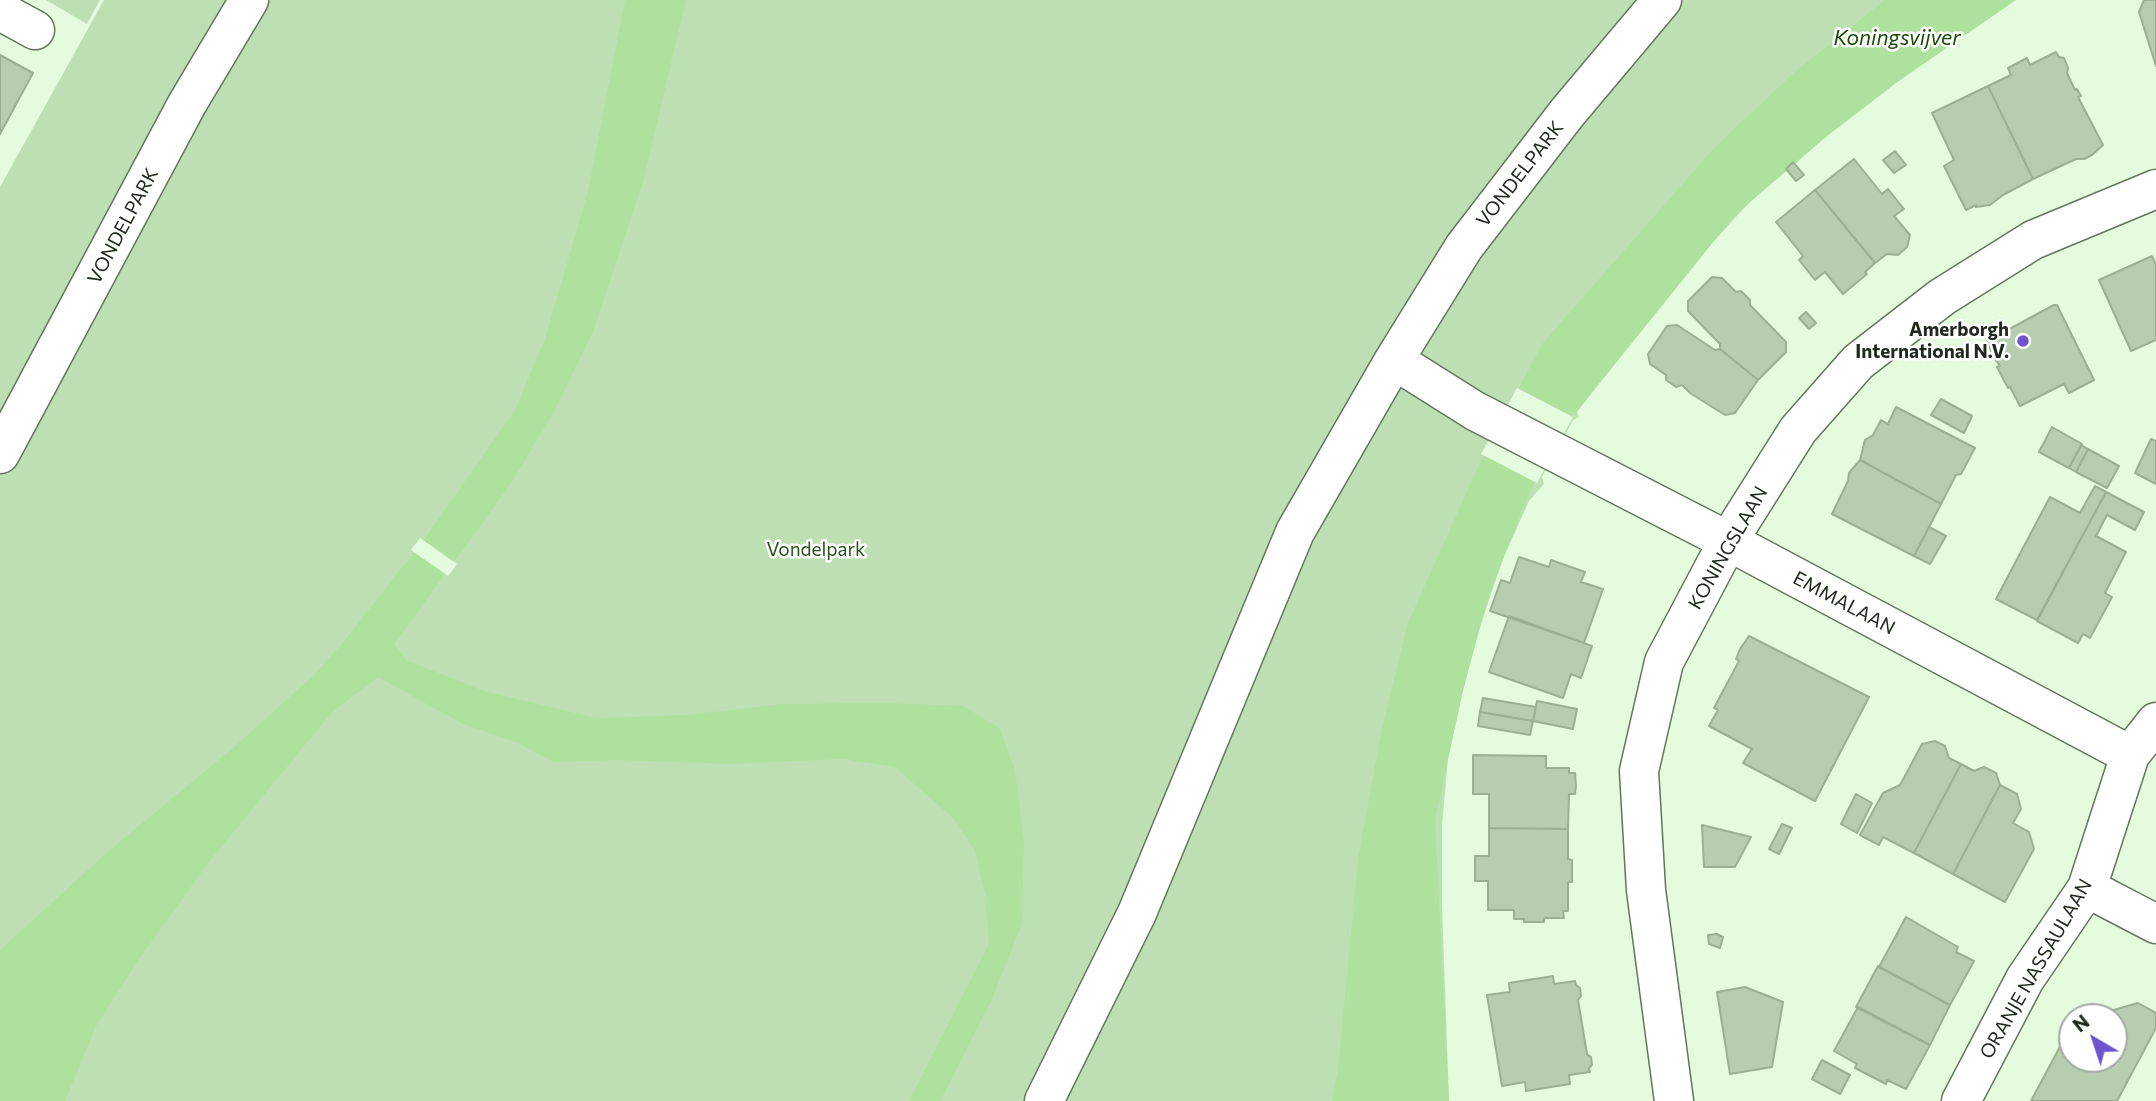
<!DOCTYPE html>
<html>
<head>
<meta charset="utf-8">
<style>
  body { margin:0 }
  #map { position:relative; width:2156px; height:1101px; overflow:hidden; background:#e4fbdd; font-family:Commissioner,sans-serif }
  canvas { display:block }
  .north { position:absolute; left:2058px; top:1003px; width:70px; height:70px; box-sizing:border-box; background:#fff; border:2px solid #a6a9a5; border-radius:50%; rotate:321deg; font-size:19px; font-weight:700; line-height:28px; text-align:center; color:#20291e }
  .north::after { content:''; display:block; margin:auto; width:24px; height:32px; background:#6d55cf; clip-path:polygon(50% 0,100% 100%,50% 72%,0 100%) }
</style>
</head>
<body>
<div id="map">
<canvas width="2156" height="1101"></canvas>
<div class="north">N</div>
</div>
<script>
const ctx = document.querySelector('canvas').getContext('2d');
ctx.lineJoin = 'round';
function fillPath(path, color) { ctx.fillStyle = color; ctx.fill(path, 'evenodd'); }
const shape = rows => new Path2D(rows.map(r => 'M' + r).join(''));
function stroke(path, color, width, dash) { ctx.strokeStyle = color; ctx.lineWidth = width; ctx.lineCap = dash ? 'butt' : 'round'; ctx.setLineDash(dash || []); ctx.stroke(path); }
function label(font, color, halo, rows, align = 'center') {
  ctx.font = font + ' Commissioner,sans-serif'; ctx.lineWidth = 5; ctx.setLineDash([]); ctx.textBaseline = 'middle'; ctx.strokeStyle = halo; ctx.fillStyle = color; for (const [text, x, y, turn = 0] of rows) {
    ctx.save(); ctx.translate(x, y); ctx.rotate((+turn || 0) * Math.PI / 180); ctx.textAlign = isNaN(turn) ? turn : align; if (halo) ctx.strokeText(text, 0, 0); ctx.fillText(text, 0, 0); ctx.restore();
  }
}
fillPath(shape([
  [46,0,100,0,87,24],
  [104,0,2010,0,1895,80,1787,166,1746,206,1684,274,1577,412,1579,417,1573,420,1542,477,1544,484,1529,501,1502,561,1472,651,1448,758,1442,826,1442,905,1449,1101,0,1101,0,187]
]), '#bedfb4');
fillPath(shape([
  [625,0,686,0,644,178,593,331,557,406,510,485,394,644,406,660,484,691,596,718,687,715,783,704,884,703,964,706,1000,729,1015,770,1024,841,1022,924,992,999,940,1101,909,1101,989,944,985,894,975,851,953,818,895,767,842,759,729,764,617,760,553,762,518,743,463,724,378,677,332,712,208,863,135,965,95,1028,65,1101,0,1101,0,950,111,849,232,749,313,676,341,645,423,541,515,410,545,339,588,191],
  [1885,0,2016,0,1896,83,1826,137,1735,215,1578,410,1570,415,1529,493,1488,598,1462,694,1435,820,1449,1101,1332,1101,1338,1069,1358,859,1382,728,1408,623,1477,469,1542,344,1715,147,1796,71]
]), '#aee19e');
fillPath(shape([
  [1517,388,1573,417,1537,483,1481,454],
  [420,538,457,564,448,576,411,550]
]), '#e4fbdd');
const building = shape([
  [2144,0,2156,0,2156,66,2139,12,2144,0],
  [2056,52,2059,57,2064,58,2068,68,2067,73,2075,90,2077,89,2081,96,2078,97,2103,145,2092,155,2084,159,2076,159,2033,179,1988,86,2011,75,2008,68,2027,58,2030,65,2056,52],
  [0,55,33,73,0,134,0,55],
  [1988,86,2033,179,2003,195,1990,205,1976,207,1976,205,1966,210,1944,166,1954,160,1932,113,1988,86],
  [1895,151,1906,165,1894,173,1883,160,1895,151],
  [1854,159,1882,194,1888,189,1904,209,1894,216,1910,235,1907,247,1898,255,1887,254,1875,263,1815,190,1854,159],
  [1793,162,1804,175,1796,181,1786,169,1793,162],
  [1815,190,1875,263,1865,272,1867,274,1843,294,1825,272,1815,280,1799,260,1803,256,1776,222,1815,190],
  [2152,256,2156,265,2156,340,2131,351,2099,280,2152,256],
  [1712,277,1722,278,1736,292,1741,291,1750,300,1750,305,1786,342,1786,352,1758,380,1720,349,1720,344,1688,311,1688,301,1712,277],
  [2054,305,2057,305,2094,380,2069,393,2064,384,2020,406,2010,387,2008,388,1997,367,2000,366,1994,358,1987,341,2054,305],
  [1806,312,1816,323,1809,329,1799,318,1806,312],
  [1677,325,1715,350,1720,349,1758,380,1735,413,1725,415,1690,393,1682,385,1676,387,1666,380,1666,375,1650,364,1648,354,1667,326,1677,325],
  [1941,399,1972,416,1964,433,1931,415,1941,399],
  [1896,407,1975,448,1961,474,1956,475,1941,504,1860,460,1865,440,1873,435,1881,420,1888,424,1896,407],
  [2052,427,2082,444,2069,468,2039,452,2052,427],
  [2151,439,2156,441,2156,484,2135,473,2151,439],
  [2081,445,2088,449,2076,472,2069,468,2081,445],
  [2088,449,2119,466,2107,488,2076,472,2088,449],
  [1860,460,1941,504,1914,556,1832,514,1848,481,1849,473,1860,460],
  [2095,486,2106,492,2037,620,1996,599,2050,497,2080,513,2095,486],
  [2106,492,2144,512,2135,530,2107,515,2096,536,2126,552,2105,593,2112,597,2090,638,2083,634,2078,643,2037,621,2106,492],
  [1929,527,1946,536,1930,564,1914,556,1929,527],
  [1519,557,1549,567,1551,560,1585,572,1581,582,1603,589,1584,643,1490,611,1501,580,1510,583,1519,557],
  [1509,616,1592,646,1581,678,1571,674,1563,698,1489,672,1509,616],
  [1749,636,1869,697,1815,801,1743,763,1752,749,1709,726,1718,710,1714,708,1739,661,1736,659,1740,649,1749,636],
  [1483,698,1536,707,1533,721,1480,712,1483,698],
  [1537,701,1577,709,1573,729,1533,721,1537,701],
  [1480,712,1533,721,1530,735,1478,726,1480,712],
  [1935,741,1945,746,1949,758,1961,764,1914,853,1883,837,1879,845,1860,835,1883,793,1900,785,1922,744,1935,741],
  [1473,755,1546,756,1546,768,1569,768,1569,773,1575,773,1576,786,1575,794,1569,794,1568,829,1489,828,1489,794,1473,794,1473,755],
  [1961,764,1974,771,1984,767,1996,773,2000,785,1953,874,1914,853,1961,764],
  [2000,785,2017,794,2021,809,2013,823,2029,832,2034,849,2005,902,1953,874,2000,785],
  [1856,794,1872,803,1857,833,1841,824,1856,794],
  [1782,824,1792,828,1779,854,1769,849,1782,824],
  [1702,825,1751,837,1735,867,1704,867,1702,825],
  [1489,828,1568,829,1568,859,1572,860,1572,882,1568,882,1568,911,1563,911,1564,918,1544,918,1544,922,1524,922,1524,919,1514,919,1514,910,1488,910,1488,881,1475,881,1475,856,1489,856,1489,828],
  [1906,917,1958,947,1956,952,1974,961,1950,1005,1879,967,1906,917],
  [1717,934,1723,937,1720,948,1709,944,1708,935,1717,934],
  [1878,966,1950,1005,1930,1045,1856,1007,1878,966],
  [1553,976,1554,984,1575,981,1576,985,1580,988,1581,996,1578,1000,1587,1054,1591,1057,1592,1065,1589,1068,1590,1072,1569,1075,1570,1084,1526,1091,1525,1082,1502,1086,1487,995,1510,992,1509,983,1553,976],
  [1745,987,1783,1002,1772,1067,1730,1074,1717,992,1745,987],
  [2138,1003,2156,1013,2156,1028,2117,1101,2031,1101,2072,1024,2072,1059,2114,1059,2114,1017,2089,1017,2138,1003],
  [1858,1007,1930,1045,1906,1089,1887,1080,1886,1084,1855,1068,1857,1064,1834,1051,1858,1007],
  [1822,1060,1850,1075,1840,1094,1812,1079,1822,1060]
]);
fillPath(building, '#b6cdaf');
stroke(building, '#99b093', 2);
const street = shape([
  [0,11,35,30],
  [1394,360,1475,411,1728,541,2130,755],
  [0,454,187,104,249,0],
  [2087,888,2156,924],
  [1044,1101,1137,913,1295,532,1394,360,1464,247,1567,113,1662,0],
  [1674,1101,1646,890,1639,771,1664,662,1728,541,1798,430,1858,362,1942,297,2033,240,2156,189],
  [1961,1101,2025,979,2087,888,2130,755,2156,722]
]);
stroke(street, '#62775c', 41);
stroke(street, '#fff', 38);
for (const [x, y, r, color] of [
  [2023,341,7,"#6d55cf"]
]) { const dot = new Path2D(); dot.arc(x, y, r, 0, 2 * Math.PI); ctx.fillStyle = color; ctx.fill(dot); stroke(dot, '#fff', 2.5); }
label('19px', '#20291e', '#fff', [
  ["VONDELPARK",1520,174,-52],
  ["VONDELPARK",123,226,-62],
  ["KONINGSLAAN",1728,548,-60],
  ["EMMALAAN",1844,603,28],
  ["ORANJE NASSAULAAN",2036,969,-60]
]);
label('bold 19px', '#20291e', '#fff', [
  ["Amerborgh",2009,330],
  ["International N.V.",2009,352]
], 'right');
label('19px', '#255312', '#fff', [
  ["Vondelpark",816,550]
]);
label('italic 21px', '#1b4a05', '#fff', [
  ["Koningsvijver",1897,38]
]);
</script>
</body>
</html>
